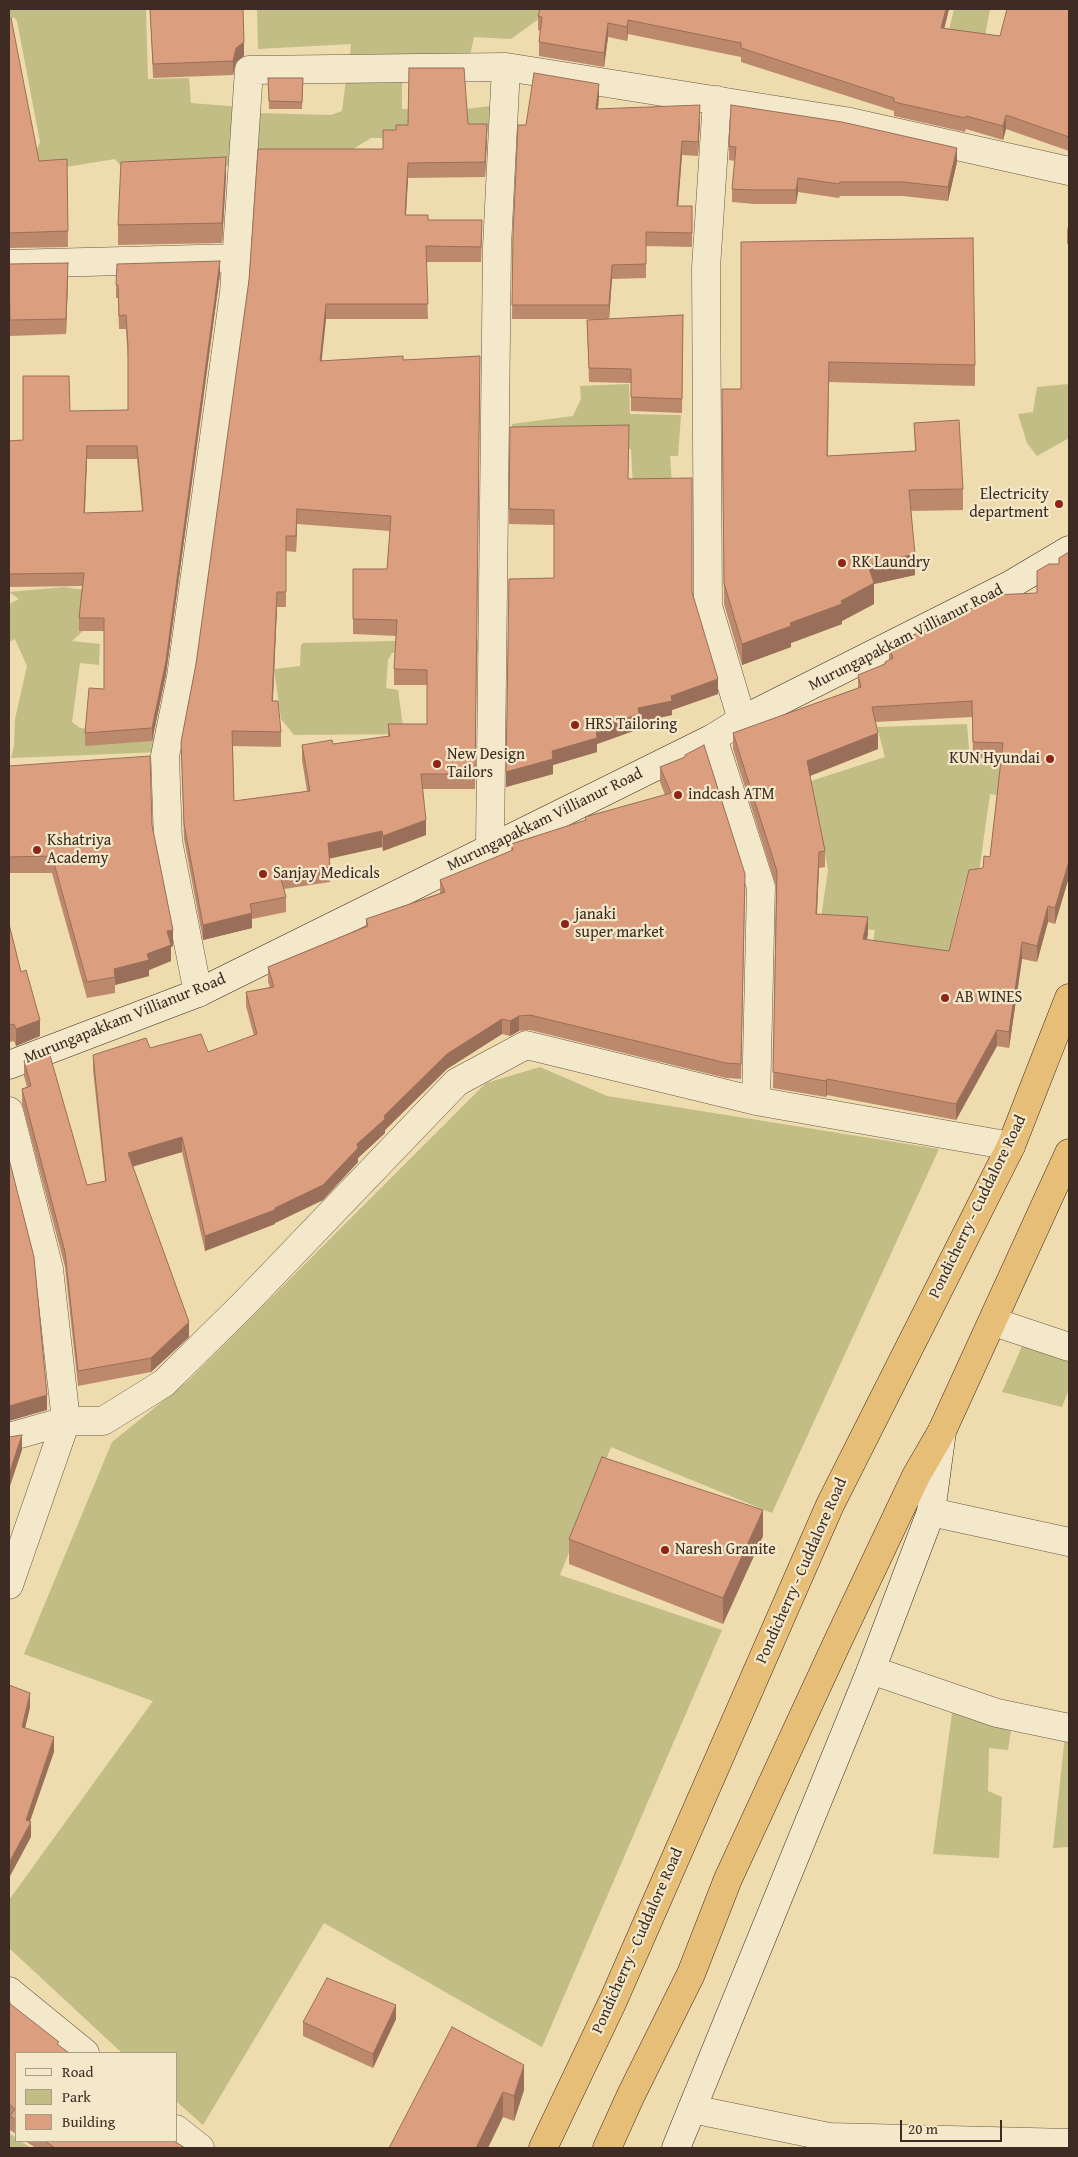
<!DOCTYPE html>
<html>
<head>
<meta charset="utf-8">
<style>
  body { margin:0 }
  #map { position:relative; width:1078px; height:2157px; overflow:hidden; background:#eedbae; font-family:"Gentium Book Plus",serif }
  canvas { display:block }
  .frame { position:absolute; inset:0; border:10px solid #3e2b23; pointer-events:none }
  .legend { position:absolute; left:15px; top:2052px; width:162px; height:90px; box-sizing:border-box; background:#f4e8ca; border:1px solid #ab9c87; margin:0; padding:6px 9px; list-style:none; font-size:15px; color:#3e2b23 }
  .legend li { display:flex; align-items:center; gap:10px; height:25px }
  .legend b { width:25px; border:1px solid #ab9c87 }
  .scale { position:absolute; left:900px; top:2120px; width:102px; height:22px; box-sizing:border-box; border:2px solid #3e2b23; border-top:0; padding-left:6px; font-size:15px; line-height:18px; white-space:nowrap; color:#3e2b23; -webkit-text-stroke:4px #f4e8ca; paint-order:stroke }
</style>
</head>
<body>
<div id="map">
<canvas width="1078" height="2157"></canvas>
<div class="frame"></div>
<ul class="legend">
<li><b style="height:6px;background:#f4e8ca"></b>Road</li>
<li><b style="height:14px;background:#c1bd85"></b>Park</li>
<li><b style="height:14px;background:#db9f7f"></b>Building</li>
</ul>
<div class="scale">20 m</div>
</div>
<script>
const ctx = document.querySelector('canvas').getContext('2d');
ctx.lineJoin = 'round';
function fillPath(path, color) { ctx.fillStyle = color; ctx.fill(path, 'evenodd'); }
const shape = rows => new Path2D(rows.map(r => 'M' + r).join(''));
function stroke(path, color, width, dash) { ctx.strokeStyle = color; ctx.lineWidth = width; ctx.lineCap = dash ? 'butt' : 'round'; ctx.setLineDash(dash || []); ctx.stroke(path); }
function label(font, color, halo, rows, align = 'center') {
  ctx.font = font + ' "Gentium Book Plus",serif'; ctx.lineWidth = 4.5; ctx.setLineDash([]); ctx.textBaseline = 'middle'; ctx.strokeStyle = halo; ctx.fillStyle = color; for (const [text, x, y, turn = 0] of rows) {
    ctx.save(); ctx.translate(x, y); ctx.rotate((+turn || 0) * Math.PI / 180); ctx.textAlign = isNaN(turn) ? turn : align; if (halo) ctx.strokeText(text, 0, 0); ctx.fillText(text, 0, 0); ctx.restore();
  }
}
fillPath(shape([
  [9,9,146,9,148,79,189,78,191,103,240,107,241,151,219,175,130,177,115,159,35,172,34,157,40,142,17,21,14,17,9,21],
  [257,9,542,9,540,18,511,39,474,37,470,56,349,68,351,44,258,49],
  [954,9,990,9,984,41,948,35],
  [347,72,402,72,402,109,447,111,491,106,487,138,371,138,335,160,247,158,255,113,331,115,342,111],
  [629,384,630,414,681,415,678,456,670,456,672,486,633,488,631,449,513,444,512,424,573,416,581,399,580,386],
  [1069,384,1069,438,1037,456,1027,443,1018,414,1033,412,1037,387],
  [64,587,93,591,100,615,72,641,100,644,99,665,80,663,72,722,80,728,153,734,161,752,11,758,14,746,15,719,27,666,15,639,9,642,9,604,19,599,9,592],
  [480,639,482,653,392,653,388,660,386,688,398,690,404,734,294,735,281,719,274,669,300,666,301,645,303,643],
  [967,724,970,761,1025,765,1024,798,990,794,978,879,965,882,946,962,871,952,875,930,820,925,828,870,811,781,885,757,877,727],
  [540,1067,607,1096,939,1149,772,1513,611,1447,560,1575,722,1630,542,2047,324,1923,203,2125,176,2101,176,2053,122,2053,9,1948,9,1900,153,1701,24,1654,112,1442,189,1380,486,1083],
  [1024,1342,1069,1356,1069,1389,1062,1407,1002,1392],
  [953,1706,1012,1724,1008,1750,989,1748,988,1791,1002,1797,999,1858,933,1854],
  [1065,1736,1069,1737,1069,1847,1053,1848],
  [9,2133,16,2138,16,2141,20,2141,31,2148,9,2148]
]), '#c1bd85');
const street = shape([
  [717,100,706,268,708,606,742,720],
  [9,264,237,258],
  [713,738,761,887,756,1101],
  [490,847,497,247,506,67],
  [198,993,168,841,165,756,181,677,234,293,249,70,506,67,845,121,1069,171],
  [9,1111,49,1269,66,1421,9,1585],
  [994,1322,1069,1347],
  [9,1437,66,1421,103,1421,164,1383,246,1302,457,1082,526,1045,756,1101,1011,1146],
  [931,1512,1069,1542],
  [871,1670,997,1713,1069,1728],
  [9,1991,85,2053],
  [692,2109,829,2137,1069,2143],
  [176,2129,200,2148]
]);
const secondary = shape([
  [9,1065,198,993,713,738,742,720,1010,585,1069,550],
  [676,2148,871,1670,931,1512,942,1431]
]);
const highway = shape([
  [543,2148,613,2001,830,1505,1011,1146,1069,998],
  [607,2148,631,2095,691,1974,728,1879,837,1643,916,1476,942,1431,1069,1153]
]);
stroke(street, '#6a5746', 29);
stroke(secondary, '#3e2b23', 29);
stroke(highway, '#3e2b23', 29);
stroke(street, '#f4e8ca', 28);
stroke(secondary, '#f4e8ca', 28);
stroke(highway, '#e7be77', 28);
fillPath(shape([
  [150,9,244,56,236,62,233,75,153,78],
  [949,9,944,28,1000,36,1069,9,1069,151,1006,129,1003,140,966,129,965,132,894,116,894,111,741,62,741,57,628,34,627,41,608,37,604,67,539,56,539,42,540,31,538,30,538,16],
  [9,18,39,161,67,159,68,247,9,248],
  [268,78,303,78,302,109,269,109],
  [599,98,598,109,700,119,698,156,682,155,678,206,692,206,692,247,646,246,646,278,612,279,609,319,683,315,682,413,631,411,631,383,589,382,587,320,605,319,512,319,513,234,526,125],
  [468,124,487,139,485,177,408,178,406,215,428,220,482,236,481,262,426,262,428,319,326,319,321,361,403,360,480,356,475,789,423,789,426,835,383,851,382,847,329,858,330,882,284,889,286,897,286,912,252,919,252,928,203,940,184,839,181,742,196,664,249,280,383,149,396,130],
  [297,524,390,531,387,569,353,569,353,634,396,636,394,669,394,685,427,685,427,724,388,724,388,736,333,744,302,745,302,760,307,791,234,801,233,746,281,747,281,732,273,701,277,607,286,607,286,551,296,552],
  [729,146,957,162,948,201,903,196,840,196,839,198,798,192,796,204,754,204,732,202,732,189,735,161,729,160],
  [226,177,222,243,118,245,118,225],
  [1069,224,1069,245,1067,244,1067,230],
  [741,242,975,365,975,386,829,382,828,456,915,451,914,423,963,489,963,510,911,511,915,575,874,584,874,604,842,621,842,624,791,643,791,647,742,665,724,604,722,389,741,389],
  [9,264,68,278,66,334,10,336],
  [220,274,166,674,152,741,85,746,85,733,104,689,104,631,79,631,79,618,82,586,9,587,9,441,23,440,70,411,128,410,128,360,126,329,119,329,118,298,116,298,116,285],
  [87,459,137,459,142,511,85,513],
  [510,427,628,479,692,592,718,694,672,710,672,715,639,722,639,729,597,744,597,752,553,765,553,774,506,787,554,578,554,525,509,524],
  [1069,552,1069,877,1055,924,1048,922,1037,962,1022,959,1009,1048,997,1046,956,1120,827,1095,826,1097,773,1088,776,886,733,749,733,733,858,688,858,675,885,664,889,660,889,647,1037,593],
  [972,717,973,758,1001,759,990,857,983,868,949,951,867,940,868,934,817,914,819,868,825,867,825,851,810,776,878,749,875,722],
  [685,755,745,889,741,1079,726,1078,530,1030,519,1031,510,1036,502,1034,447,1069,385,1130,385,1133,358,1158,358,1162,323,1200,275,1223,275,1224,205,1251,182,1152,133,1166,189,1337,151,1372,78,1386,65,1267,22,1104,22,1089,27,1087,24,1076,24,1061,87,1185,105,1181,93,1070,93,1055,150,1048,208,1052,254,1036,246,1006,246,992,270,987,268,982,268,967,366,926,366,919,440,893,440,880,511,851,511,844,585,821,585,817,665,795,660,782,660,767,685,757],
  [9,766,152,825,173,946,171,947,171,961,149,970,149,976,115,985,115,993,87,998,52,873,9,873],
  [9,924,21,972,40,1036,16,1046,14,1041,9,1042],
  [763,1536,723,1624,569,1564,569,1539],
  [9,1997,11,2005,16,2053,16,2134,10,2130,10,2119,9,2118],
  [396,2019,373,2068,303,2036,303,2022],
  [452,2027,524,2090,514,2121,503,2117],
  [25,2141,174,2141,185,2148,36,2148]
]), '#bc896d');
fillPath(shape([
  [946,9,949,9,941,42,941,28],
  [628,20,628,34,627,41,627,27],
  [608,23,608,37,604,67,604,53],
  [244,42,244,56,236,62,233,75,233,61,236,48],
  [599,84,599,98,596,123,596,109],
  [700,105,700,119,698,156,698,142],
  [1006,115,1006,129,1003,140,1003,126],
  [487,124,487,139,485,177,485,162],
  [682,141,682,155,677,220,677,206],
  [957,148,957,162,948,201,948,187],
  [226,157,226,177,222,243,222,223],
  [408,163,408,178,405,230,405,215],
  [798,178,798,192,796,204,796,190],
  [220,261,220,274,166,674,152,741,152,728],
  [68,263,68,278,66,334,66,319],
  [612,265,612,279,609,319,609,305],
  [326,304,326,319,320,377,320,361],
  [87,446,87,459,84,526,84,513],
  [297,509,297,524,296,552,296,536],
  [915,554,915,575,874,584,874,604,842,621,842,624,791,643,791,647,742,665,742,644,841,601,868,565],
  [277,592,277,607,272,716,272,701],
  [718,679,718,694,672,710,672,715,639,722,639,729,597,744,597,752,553,765,553,774,506,787,506,772,596,729,638,708],
  [878,733,878,749,807,777,807,761],
  [426,820,426,835,383,851,383,836],
  [382,831,382,847,328,859,328,843],
  [819,852,819,868,816,930,816,914],
  [1069,861,1069,877,1055,924,1055,908],
  [1048,906,1048,922,1037,962,1037,946],
  [252,913,252,928,203,940,203,925],
  [868,917,868,934,863,955,863,939],
  [173,930,173,946,171,947,171,961,149,970,149,976,115,985,115,977,114,969,147,954,167,931],
  [1022,942,1022,959,1009,1048,1009,1032],
  [519,1016,519,1031,510,1036,510,1021],
  [502,1019,502,1034,447,1069,385,1130,385,1133,358,1158,358,1162,323,1200,275,1223,275,1224,205,1251,205,1236,275,1208,384,1116,447,1054],
  [40,1020,40,1036,16,1046,16,1029],
  [997,1030,997,1046,956,1120,956,1104],
  [827,1079,827,1095,826,1097,826,1081],
  [182,1137,182,1152,128,1168,128,1153],
  [189,1322,189,1337,151,1372,151,1358],
  [47,1395,47,1410,9,1421,9,1406],
  [22,1435,22,1450,9,1489,9,1474],
  [763,1510,763,1536,723,1624,723,1598],
  [30,1693,30,1708,22,1741,22,1727],
  [54,1737,54,1752,27,1830,31,1822,31,1837,9,1878,9,1863,26,1820],
  [396,2005,396,2019,373,2068,373,2054],
  [524,2065,524,2090,514,2121,514,2096],
  [503,2092,503,2117,488,2148,476,2148]
]), '#996f59');
const building = shape([
  [150,9,243,9,244,42,236,48,233,61,153,64,150,9],
  [540,9,946,9,941,28,1000,36,1007,9,1069,9,1069,137,1006,115,1003,126,966,116,965,118,894,102,894,98,741,48,741,43,628,20,627,27,608,23,604,53,539,42,542,17,538,16,540,9],
  [9,18,11,18,39,161,67,159,68,231,9,233,9,18],
  [409,68,464,68,468,124,487,124,485,162,408,163,405,215,428,215,428,220,482,220,481,247,426,246,428,304,326,304,320,361,403,356,403,360,480,356,475,774,421,774,426,820,383,836,382,831,328,843,330,867,280,875,286,897,250,904,252,913,203,925,184,824,181,742,196,664,249,280,258,149,383,149,383,130,396,130,396,125,408,125,409,68],
  [297,509,391,516,387,569,353,569,353,619,397,620,394,669,427,670,427,724,388,724,390,736,333,744,332,740,302,745,310,791,234,801,232,731,281,732,278,701,272,701,277,592,286,592,286,536,296,536,297,509],
  [534,73,599,84,596,109,700,105,698,142,682,141,677,206,692,206,692,233,646,232,646,264,612,265,609,305,512,305,513,234,518,125,526,125,534,73],
  [268,78,303,78,302,102,269,101,268,78],
  [731,105,842,122,957,148,948,187,903,182,840,182,839,184,798,178,796,190,754,190,732,189,736,147,729,146,731,105],
  [226,157,222,223,118,225,121,162,226,157],
  [973,238,975,365,829,362,827,456,916,451,914,423,959,420,963,489,909,490,915,554,868,565,874,583,841,601,842,604,790,623,791,626,742,644,724,583,722,389,741,389,741,242,973,238],
  [220,261,166,661,152,728,85,733,89,688,104,689,104,618,79,618,84,573,9,574,9,441,23,440,23,376,69,376,70,411,128,410,128,347,126,315,119,316,118,285,116,285,117,264,220,261],
  [87,446,137,446,143,511,84,513,87,446],
  [68,263,66,319,10,320,9,264,68,263],
  [683,315,682,399,631,397,631,369,589,368,587,320,683,315],
  [629,425,628,479,692,478,692,592,718,679,671,696,672,701,638,708,639,714,596,729,597,738,552,751,553,759,506,772,509,579,554,578,554,510,509,509,510,427,629,425],
  [1069,552,1069,861,1055,908,1048,906,1037,946,1022,942,1009,1032,997,1030,956,1104,827,1079,826,1081,773,1072,777,871,733,733,861,687,858,675,885,664,885,662,893,658,889,647,952,616,978,606,978,603,992,595,1037,593,1037,571,1049,564,1059,564,1059,558,1069,552],
  [972,701,973,742,1003,743,990,857,984,856,983,868,969,870,949,951,863,939,868,917,816,914,819,852,825,851,807,761,878,733,872,707,972,701],
  [704,745,745,874,741,1064,726,1063,530,1015,519,1016,510,1021,502,1019,447,1054,384,1116,385,1119,357,1144,358,1148,323,1185,275,1208,275,1210,205,1236,182,1137,128,1153,189,1322,151,1358,78,1371,65,1252,22,1089,31,1086,24,1061,49,1052,87,1185,106,1181,93,1055,146,1038,150,1048,201,1034,208,1052,257,1034,246,992,274,987,268,967,368,926,366,919,445,892,440,880,513,850,511,844,586,820,585,817,671,793,660,767,685,757,685,755,704,745],
  [150,756,152,825,173,930,167,931,171,945,147,954,149,960,114,969,115,977,87,982,52,856,9,857,9,766,150,756],
  [9,924,21,972,26,970,40,1020,16,1029,14,1024,9,1025,9,924],
  [9,1159,34,1257,47,1395,9,1406,9,1159],
  [22,1435,9,1474,9,1437,22,1435],
  [602,1457,763,1510,723,1598,569,1539,602,1457],
  [9,1685,30,1693,22,1727,54,1737,26,1820,31,1822,9,1863,9,1685],
  [327,1978,396,2005,373,2054,303,2022,327,1978],
  [9,2003,59,2042,57,2044,69,2053,16,2053,16,2120,10,2116,15,2109,9,2104,9,2003],
  [452,2027,524,2065,514,2096,503,2092,476,2148,389,2148,452,2027],
  [45,2141,174,2141,185,2148,55,2148,45,2141]
]);
fillPath(building, '#db9f7f');
stroke(building, '#996f59', 1);
for (const [x, y, r, color] of [
  [1059,504,5,"#8f2418"],
  [842,563,5,"#8f2418"],
  [575,725,5,"#8f2418"],
  [1050,759,5,"#8f2418"],
  [437,764,5,"#8f2418"],
  [678,795,5,"#8f2418"],
  [37,850,5,"#8f2418"],
  [263,874,5,"#8f2418"],
  [565,924,5,"#8f2418"],
  [945,998,5,"#8f2418"],
  [665,1550,5,"#8f2418"]
]) { const dot = new Path2D(); dot.arc(x, y, r, 0, 2 * Math.PI); ctx.fillStyle = color; ctx.fill(dot); stroke(dot, '#f4e8ca', 2); }
label('16px', '#3e2b23', '#f4e8ca', [
  ["Electricity",1049,495,"right"],
  ["department",1049,513,"right"],
  ["RK Laundry",852,563],
  ["HRS Tailoring",585,725],
  ["New Design",447,755],
  ["Tailors",447,773],
  ["KUN Hyundai",1040,759,"right"],
  ["indcash ATM",688,795],
  ["Kshatriya",47,841],
  ["Academy",47,859],
  ["Sanjay Medicals",273,874],
  ["janaki",575,915],
  ["super market",575,933],
  ["AB WINES",955,998],
  ["Naresh Granite",675,1550]
], 'left');
label('16px', '#3e2b23', '#f4e8ca', [
  ["Murungapakkam Villianur Road",906,638,-27],
  ["Murungapakkam Villianur Road",545,820,-26],
  ["Murungapakkam Villianur Road",125,1019,-22],
  ["Pondicherry - Cuddalore Road",978,1207,-64],
  ["Pondicherry - Cuddalore Road",802,1571,-66],
  ["Pondicherry - Cuddalore Road",638,1941,-66]
]);
</script>
</body>
</html>
